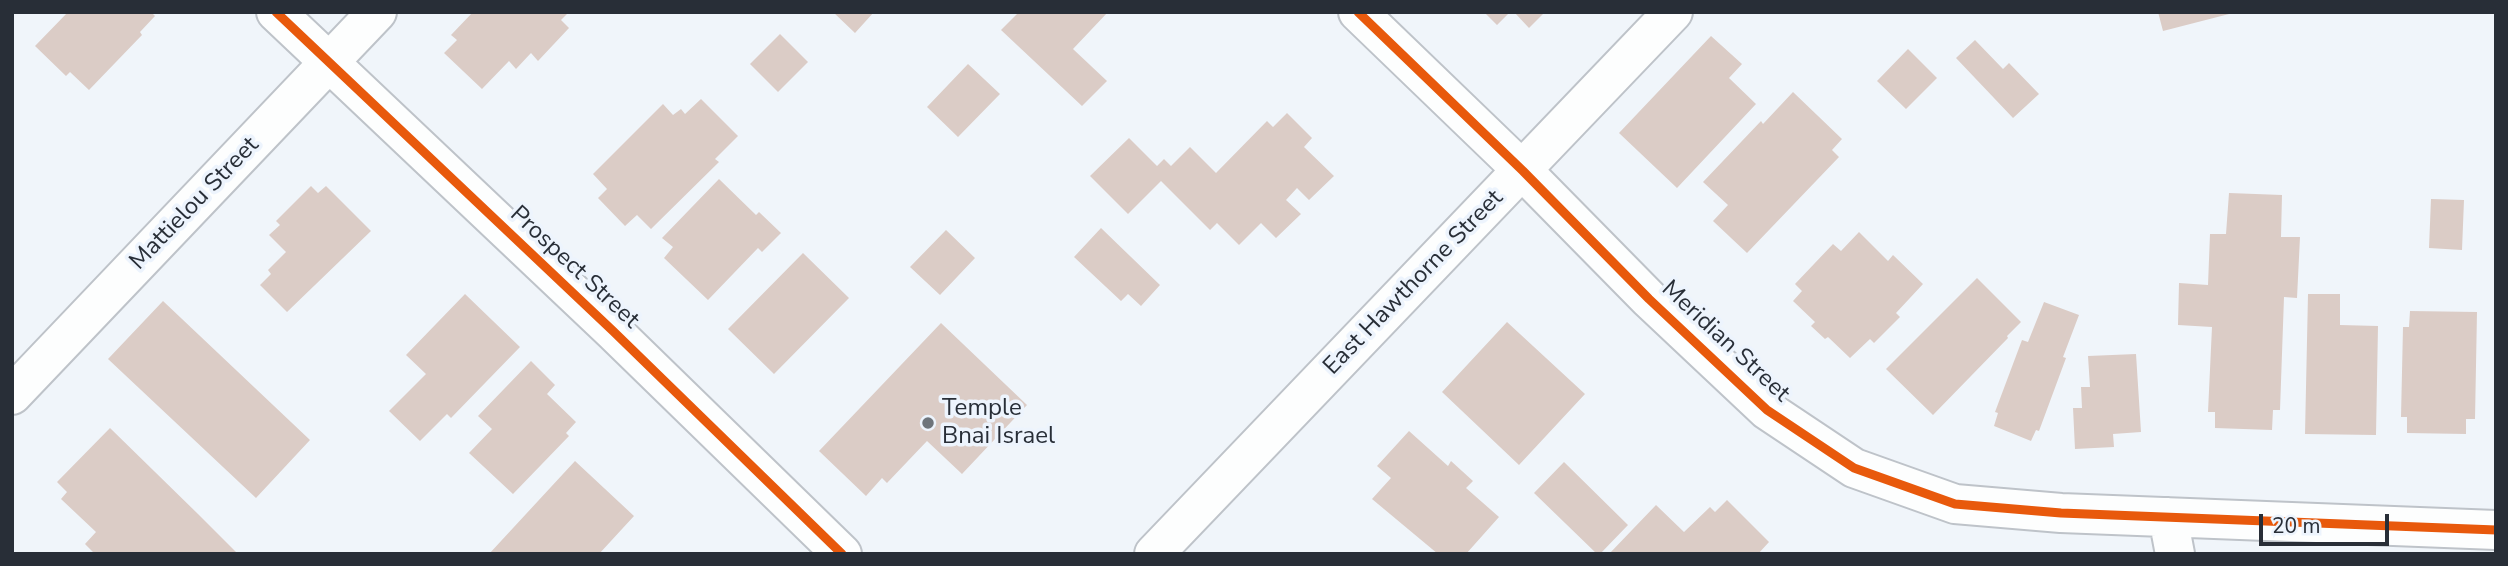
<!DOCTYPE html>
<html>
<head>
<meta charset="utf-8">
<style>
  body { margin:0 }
  #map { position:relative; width:2508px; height:566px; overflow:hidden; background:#f0f5fa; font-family:"Nunito Sans",sans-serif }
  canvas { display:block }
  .frame { position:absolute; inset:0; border:14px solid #282e37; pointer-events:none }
  .scale { position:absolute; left:2259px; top:514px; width:130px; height:32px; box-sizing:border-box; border:4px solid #282e37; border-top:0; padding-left:9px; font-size:21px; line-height:24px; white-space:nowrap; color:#282e37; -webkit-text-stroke:5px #edf4fd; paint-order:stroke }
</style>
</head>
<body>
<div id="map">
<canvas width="2508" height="566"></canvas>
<div class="frame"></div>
<div class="scale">20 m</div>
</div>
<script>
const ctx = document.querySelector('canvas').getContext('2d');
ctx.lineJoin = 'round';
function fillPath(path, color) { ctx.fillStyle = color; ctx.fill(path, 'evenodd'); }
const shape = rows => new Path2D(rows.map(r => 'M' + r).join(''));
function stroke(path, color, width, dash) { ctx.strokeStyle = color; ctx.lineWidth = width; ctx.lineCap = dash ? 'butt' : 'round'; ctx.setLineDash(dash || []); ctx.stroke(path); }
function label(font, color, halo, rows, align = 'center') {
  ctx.font = font + ' "Nunito Sans",sans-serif'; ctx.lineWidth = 7; ctx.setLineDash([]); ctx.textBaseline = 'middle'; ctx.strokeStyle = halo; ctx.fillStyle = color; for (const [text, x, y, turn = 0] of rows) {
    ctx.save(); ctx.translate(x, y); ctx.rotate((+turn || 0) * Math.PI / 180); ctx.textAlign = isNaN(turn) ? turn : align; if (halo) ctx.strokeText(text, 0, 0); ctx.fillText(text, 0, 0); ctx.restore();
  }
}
fillPath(shape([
  [68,12,151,12,155,16,140,32,142,35,89,90,70,72,66,76,35,46],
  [473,12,569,12,561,20,569,28,538,61,531,53,516,69,509,61,482,89,444,53,457,40,451,35],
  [833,12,874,12,855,33],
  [1019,12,1108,12,1073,49,1107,81,1082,106,1001,30],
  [1484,12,1510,12,1497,25],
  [1514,12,1545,12,1529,28],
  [2158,12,2233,12,2233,13,2163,31],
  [780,34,808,62,778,92,750,64],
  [1711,36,1742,64,1729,78,1756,104,1677,188,1619,133],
  [1975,40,2003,69,2009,63,2039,94,2013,118,1956,58],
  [1908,49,1937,78,1906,109,1877,81],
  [968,64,1000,94,958,137,927,107],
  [1793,92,1842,139,1832,150,1839,157,1747,253,1713,221,1728,205,1703,182,1761,121,1763,124],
  [701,99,738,136,715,159,719,162,651,229,637,215,625,226,598,198,607,189,593,174,663,104,673,115,681,109,685,114],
  [1287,113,1312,138,1304,147,1334,176,1309,200,1297,188,1286,200,1301,214,1276,238,1261,223,1239,245,1217,223,1210,230,1161,181,1128,214,1090,176,1129,138,1157,166,1164,159,1171,166,1190,147,1216,173,1267,121,1273,127],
  [719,179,756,215,759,212,781,233,762,252,758,248,708,300,664,258,673,247,662,238],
  [311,186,318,193,326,186,371,231,287,312,260,285,271,274,268,270,286,252,269,235,280,225,276,221],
  [2229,193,2282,195,2281,237,2300,237,2297,298,2284,297,2280,410,2273,410,2272,430,2215,428,2215,412,2208,412,2212,327,2178,325,2179,283,2208,285,2210,234,2226,234],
  [2431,199,2464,200,2462,250,2429,248],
  [1101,228,1160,285,1141,306,1128,294,1121,301,1074,257],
  [946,230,975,258,940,295,910,267],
  [1859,232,1888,261,1893,255,1923,284,1896,313,1900,317,1874,343,1870,339,1850,358,1828,337,1825,339,1811,326,1815,322,1793,301,1802,291,1795,284,1833,244,1841,251],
  [803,253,849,298,774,374,728,329],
  [1977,278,2021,322,2007,336,2008,338,1933,415,1886,369],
  [465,294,520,347,451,418,447,414,420,441,389,411,426,374,406,355],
  [2308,294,2340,294,2340,325,2378,326,2376,435,2305,434],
  [163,301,310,440,256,498,108,359],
  [2044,302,2079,315,2063,357,2066,358,2039,431,2036,430,2031,441,1994,426,1998,413,1995,412,2022,340,2028,342],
  [2410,311,2477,312,2475,419,2466,419,2466,434,2407,433,2407,417,2401,417,2403,327,2409,327],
  [1507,322,1585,394,1519,465,1442,392],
  [941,323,1027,405,962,474,927,441,887,483,882,478,866,496,819,451],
  [2136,354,2141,432,2113,434,2114,447,2075,449,2073,408,2082,408,2081,387,2090,387,2088,356],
  [531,361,555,385,547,394,576,422,566,433,569,436,513,494,469,453,492,429,478,416],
  [110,428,198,514,238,554,95,554,85,544,96,532,61,499,67,492,57,482],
  [1409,431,1448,466,1451,461,1473,481,1466,488,1499,517,1466,554,1438,554,1372,499,1391,478,1377,466],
  [575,461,634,516,599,554,489,554],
  [1564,462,1628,525,1600,554,1597,554,1534,493],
  [1727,500,1769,542,1758,554,1609,554,1656,505,1684,532,1710,507,1715,512]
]), '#dbccc6');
const minor = shape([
  [276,12,613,331,842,554],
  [1358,12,1523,171,1649,299,1767,410,1854,468,1955,504,2061,513,2496,530],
  [12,395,377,12],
  [2168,517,2175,554],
  [1154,554,1673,12]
]);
stroke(minor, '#bec3c9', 42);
stroke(minor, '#fdfefe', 38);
stroke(shape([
  [276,12,613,331,842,554],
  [1358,12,1523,171,1649,299,1767,410,1854,468,1955,504,2061,513,2496,530]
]), '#e8590c', 9);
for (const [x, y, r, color] of [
  [928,423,7,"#6e747b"]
]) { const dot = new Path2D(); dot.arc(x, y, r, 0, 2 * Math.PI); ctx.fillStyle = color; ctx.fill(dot); stroke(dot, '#edf4fd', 2.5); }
label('24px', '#282e37', '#edf4fd', [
  ["Mattielou Street",195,204,-46],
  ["Prospect Street",574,268,43],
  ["East Hawthorne Street",1414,283,-46],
  ["Meridian Street",1725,342,43]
]);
label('24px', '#282e37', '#edf4fd', [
  ["Temple",942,409],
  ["Bnai Israel",942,437]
], 'left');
</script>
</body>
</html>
